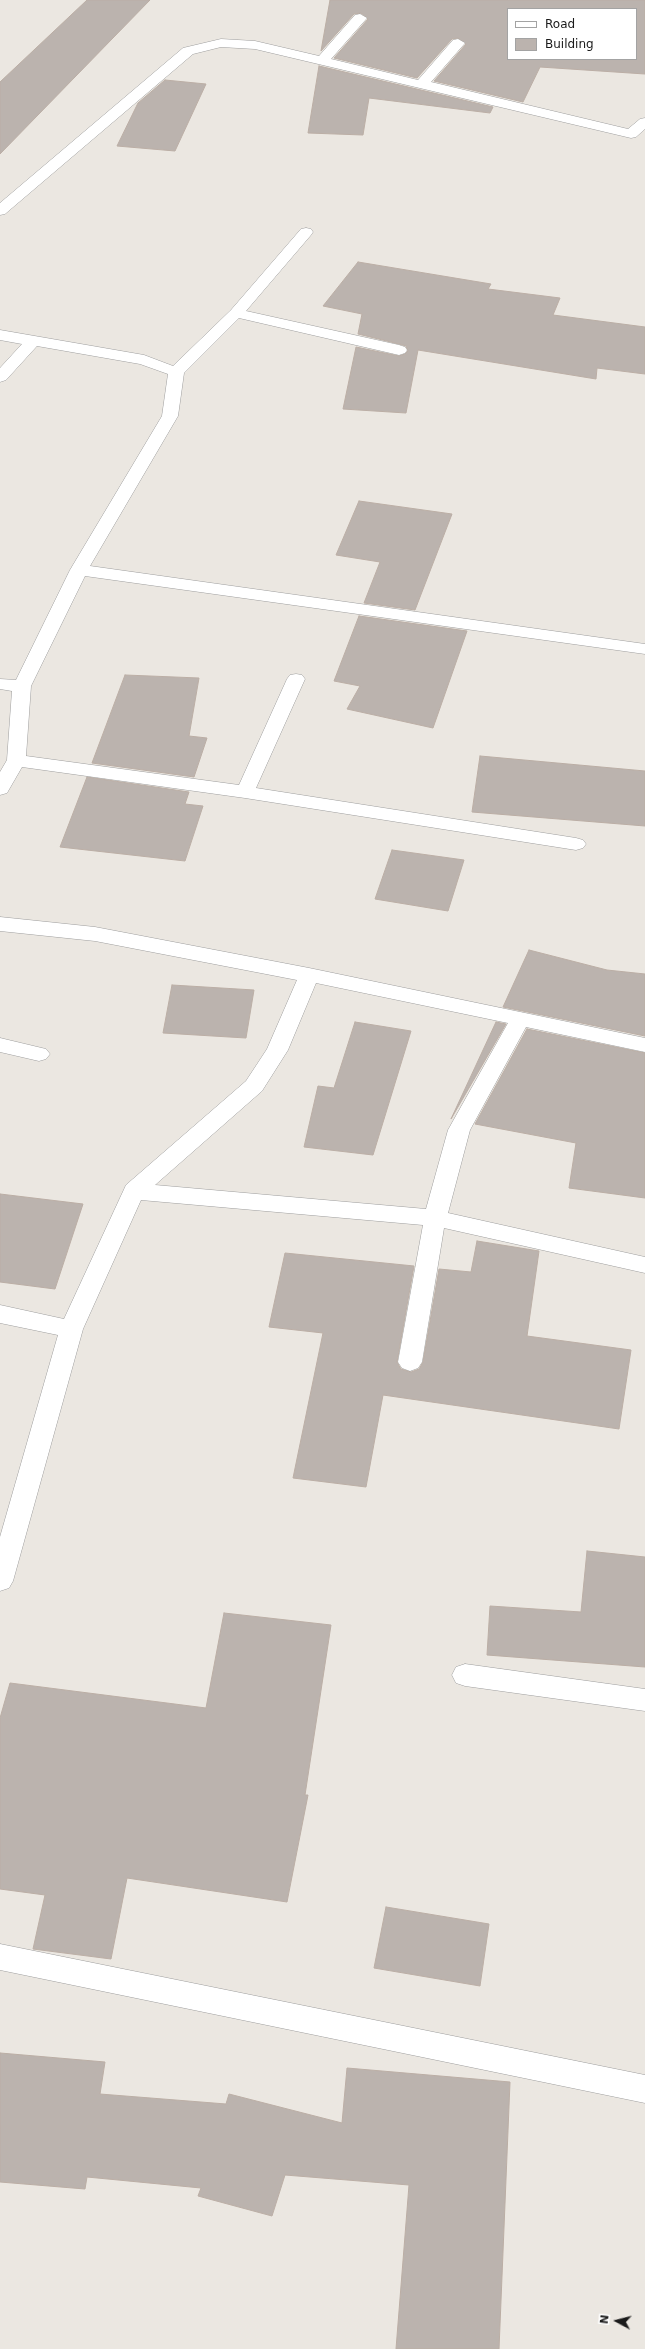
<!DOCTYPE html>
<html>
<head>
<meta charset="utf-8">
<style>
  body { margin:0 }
  #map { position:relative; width:645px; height:2349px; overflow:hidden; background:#ebe7e1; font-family:"DejaVu Sans",sans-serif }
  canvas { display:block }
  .legend { position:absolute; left:507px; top:8px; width:130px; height:52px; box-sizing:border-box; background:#fff; border:1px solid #a3a3a3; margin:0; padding:5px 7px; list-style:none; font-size:12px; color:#1a1a1a }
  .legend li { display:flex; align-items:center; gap:8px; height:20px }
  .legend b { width:20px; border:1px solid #a3a3a3 }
  .north { position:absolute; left:597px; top:2301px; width:40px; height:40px; -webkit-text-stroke:3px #fff; paint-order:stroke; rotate:277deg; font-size:11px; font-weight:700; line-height:16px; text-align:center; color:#1a1a1a }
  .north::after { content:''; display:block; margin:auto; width:14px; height:18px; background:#1a1a1a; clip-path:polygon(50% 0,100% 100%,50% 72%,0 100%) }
</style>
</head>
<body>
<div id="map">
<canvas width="645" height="2349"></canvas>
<ul class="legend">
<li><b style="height:5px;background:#fff"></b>Road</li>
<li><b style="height:11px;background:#bbb3ae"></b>Building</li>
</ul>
<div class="north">N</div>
</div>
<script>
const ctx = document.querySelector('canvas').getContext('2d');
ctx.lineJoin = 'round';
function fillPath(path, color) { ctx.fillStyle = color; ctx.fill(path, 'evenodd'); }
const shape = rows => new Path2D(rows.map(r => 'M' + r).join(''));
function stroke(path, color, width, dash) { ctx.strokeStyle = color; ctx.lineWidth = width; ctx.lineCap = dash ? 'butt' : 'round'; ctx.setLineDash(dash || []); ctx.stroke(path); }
const building = shape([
  [87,0,150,0,0,154,0,82,87,0],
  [330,0,645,0,645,74,540,67,523,102,434,81,466,44,458,38,452,39,417,78,334,58,368,19,361,13,354,14,321,51,330,0],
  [508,9,636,9,636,59,508,59,508,9],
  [319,66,493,107,490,113,369,98,363,135,308,133,319,66],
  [165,80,206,84,175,151,117,146,138,103,165,80],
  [358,262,491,284,488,289,560,298,553,315,645,327,645,374,597,368,596,379,418,350,406,413,343,409,356,347,399,356,405,354,408,351,406,346,399,344,358,334,362,314,323,306,358,262],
  [359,501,452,514,415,610,364,603,380,562,336,555,359,501],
  [359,616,467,631,433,728,347,709,360,686,334,681,359,616],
  [125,675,199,678,189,736,207,738,194,777,92,763,125,675],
  [480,756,645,771,645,826,472,812,480,756],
  [87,777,189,792,185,804,203,806,185,861,60,847,87,777],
  [392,850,464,860,448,911,375,899,392,850],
  [529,950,607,970,645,974,645,1036,503,1007,529,950],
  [172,985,254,990,246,1038,163,1033,172,985],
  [355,1022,411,1031,373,1155,304,1147,318,1086,334,1088,355,1022],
  [496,1022,506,1024,451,1119,496,1022],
  [527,1029,645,1053,645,1198,569,1188,576,1143,475,1124,527,1029],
  [0,1194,83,1204,55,1289,0,1282,0,1194],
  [477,1241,539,1251,527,1336,631,1350,619,1429,383,1395,366,1487,293,1478,323,1333,269,1327,285,1253,414,1266,397,1362,401,1369,411,1372,419,1369,423,1362,439,1269,471,1272,477,1241],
  [587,1551,645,1557,645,1667,487,1655,490,1606,581,1612,587,1551],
  [224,1613,331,1625,305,1795,308,1795,287,1902,127,1878,111,1959,33,1949,45,1895,0,1889,0,1718,10,1683,206,1708,224,1613],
  [386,1907,489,1924,480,1986,374,1968,386,1907],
  [0,2053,105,2062,100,2094,226,2104,229,2094,342,2123,347,2068,510,2082,499,2349,396,2349,409,2185,285,2175,272,2216,198,2196,201,2188,87,2177,85,2189,0,2182,0,2053]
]);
fillPath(building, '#bbb3ae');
stroke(building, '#bbaea5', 1);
const street = shape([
  [360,14,367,18,331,59,418,80,453,40,458,39,465,43,431,82,628,129,640,119,645,118,645,129,636,137,631,138,255,49,221,47,193,54,5,214,0,215,0,203,183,48,221,39,255,41,319,56,355,15,360,14],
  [306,228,311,229,313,232,311,235,246,311,399,345,405,347,407,350,405,353,399,355,239,318,184,373,178,416,90,566,645,644,645,654,85,576,31,686,26,756,239,785,287,679,290,675,296,674,302,675,305,679,256,788,576,838,583,840,586,844,583,848,576,850,245,798,22,767,7,793,0,795,0,772,7,760,12,691,0,689,0,679,16,680,70,570,162,416,168,374,140,364,37,346,6,380,0,382,0,368,22,344,0,340,0,330,144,355,173,366,231,310,301,229,306,228],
  [0,917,95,927,309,968,645,1038,645,1052,526,1027,470,1130,448,1213,645,1257,645,1273,444,1228,422,1362,418,1368,410,1371,402,1368,398,1362,423,1225,141,1200,83,1329,13,1581,9,1588,0,1591,0,1537,58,1335,0,1323,0,1305,64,1319,126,1185,246,1081,267,1049,297,980,95,941,0,931,0,917],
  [316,983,508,1023,448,1130,426,1209,155,1185,262,1091,288,1050,316,983],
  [0,1038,46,1049,50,1054,46,1059,39,1061,0,1052,0,1038],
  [465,1664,645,1689,645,1711,465,1686,456,1683,452,1675,456,1667,465,1664],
  [0,1944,645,2075,645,2103,0,1970,0,1944]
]);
stroke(street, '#9e9e9e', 1);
fillPath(street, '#fff');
</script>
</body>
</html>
